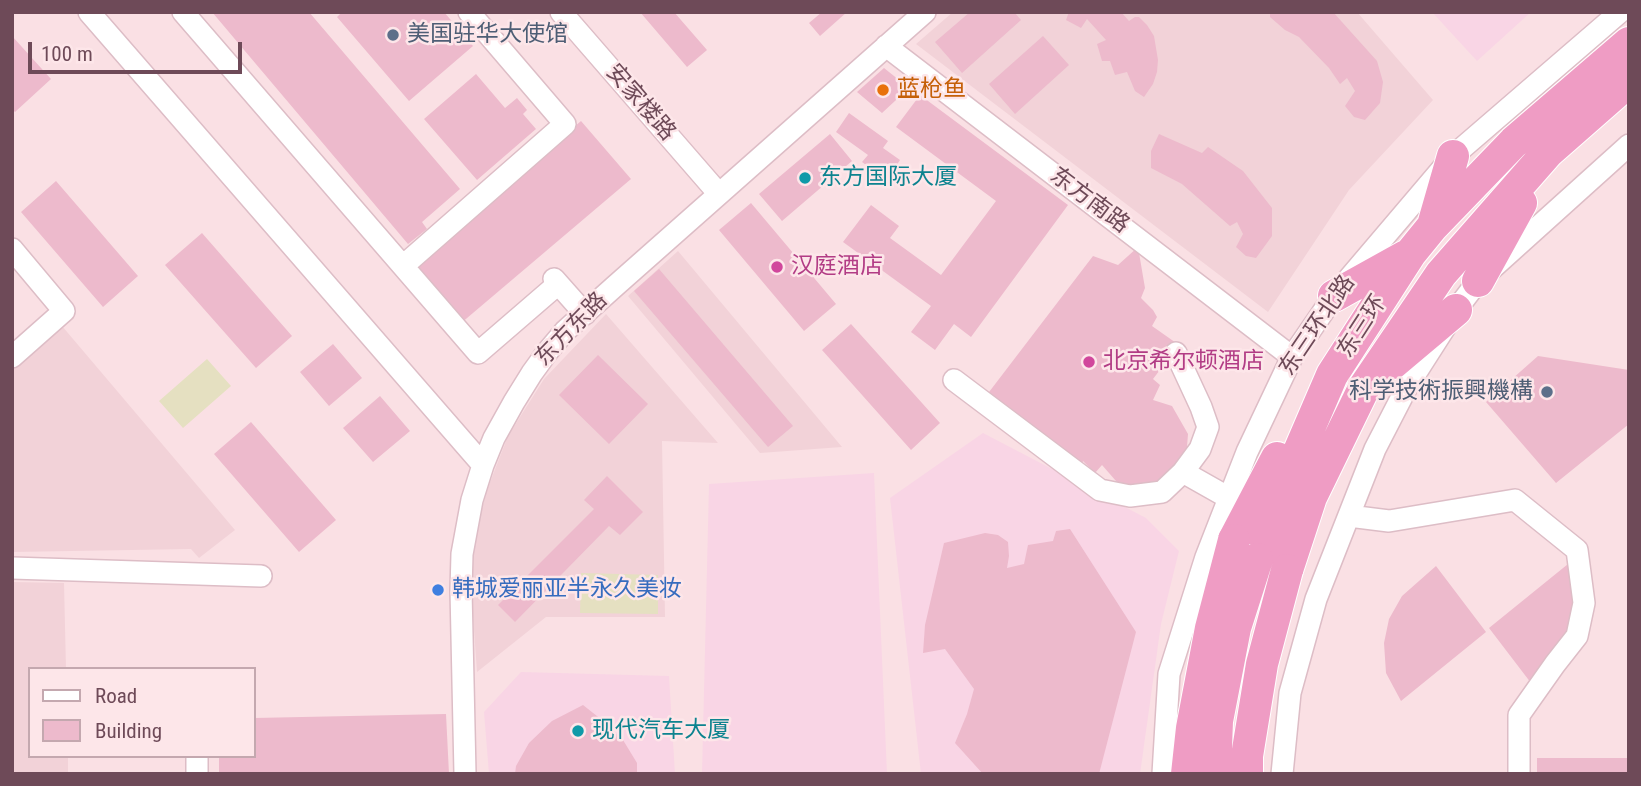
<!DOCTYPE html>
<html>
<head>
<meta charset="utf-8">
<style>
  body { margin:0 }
  #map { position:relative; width:1641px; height:786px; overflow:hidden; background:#fae0e4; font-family:"Roboto Condensed",sans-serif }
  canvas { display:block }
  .frame { position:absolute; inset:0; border:14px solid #6e4a58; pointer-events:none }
  .legend { position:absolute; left:28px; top:667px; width:228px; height:91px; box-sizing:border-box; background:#fde6e9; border:2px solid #c4a8af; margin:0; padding:9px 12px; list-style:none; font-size:21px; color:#6e4a58 }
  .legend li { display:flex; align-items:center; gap:14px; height:35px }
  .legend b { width:35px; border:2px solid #c4a8af }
  .scale { position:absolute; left:28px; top:42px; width:214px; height:32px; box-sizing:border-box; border:4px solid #6e4a58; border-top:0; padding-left:9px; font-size:21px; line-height:24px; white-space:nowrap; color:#6e4a58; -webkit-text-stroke:5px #fde6e9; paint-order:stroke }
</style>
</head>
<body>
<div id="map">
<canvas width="1641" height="786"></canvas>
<div class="frame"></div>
<ul class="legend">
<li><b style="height:9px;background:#fff"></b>Road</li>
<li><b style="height:19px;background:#edbacc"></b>Building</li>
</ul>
<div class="scale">100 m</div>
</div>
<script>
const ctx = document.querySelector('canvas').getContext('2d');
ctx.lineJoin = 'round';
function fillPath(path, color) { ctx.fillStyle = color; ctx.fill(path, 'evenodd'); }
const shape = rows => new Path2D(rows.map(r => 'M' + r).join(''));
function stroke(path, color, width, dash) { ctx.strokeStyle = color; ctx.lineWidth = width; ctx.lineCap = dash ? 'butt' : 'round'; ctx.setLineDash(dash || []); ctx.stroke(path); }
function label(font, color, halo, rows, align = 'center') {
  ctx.font = font + ' "Roboto Condensed","Noto Sans SC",sans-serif'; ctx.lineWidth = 5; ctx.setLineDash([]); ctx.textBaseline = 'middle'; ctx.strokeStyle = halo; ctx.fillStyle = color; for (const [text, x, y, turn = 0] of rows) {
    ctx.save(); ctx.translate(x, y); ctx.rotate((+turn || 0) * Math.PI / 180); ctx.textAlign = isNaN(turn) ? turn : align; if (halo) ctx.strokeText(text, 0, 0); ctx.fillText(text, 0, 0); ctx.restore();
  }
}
fillPath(shape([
  [953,12,1357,12,1433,100,1349,190,1268,312,916,44],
  [678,251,842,447,760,453,628,296],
  [606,314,718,443,662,441,665,617,546,617,477,672,471,588,472,545,487,490,508,436,544,379],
  [62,326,235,530,199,558,191,549,12,552,12,369],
  [12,582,64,583,66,669,30,669,30,756,68,756,68,774,12,774]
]), '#f2d2d8');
fillPath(shape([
  [1432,12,1531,12,1477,61],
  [983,433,1146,518,1179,551,1161,624,1140,774,921,774,890,498],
  [874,473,887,774,702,774,709,484],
  [521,672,669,676,675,774,489,774,484,712]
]), '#f9d5e5');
fillPath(shape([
  [207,359,231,386,183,428,159,401],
  [581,573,658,575,658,614,580,613]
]), '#e5e0c1');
fillPath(shape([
  [212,12,309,12,460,189,422,222,427,229,408,244],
  [342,12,444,12,473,46,409,101,337,17],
  [640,12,674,12,707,50,687,67],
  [822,12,847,12,820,36,809,23],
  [970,12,1014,12,1021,20,962,73,935,42],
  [1069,12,1116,12,1117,14,1121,12,1129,21,1135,17,1139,17,1147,25,1154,36,1158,60,1157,72,1153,84,1144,97,1135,91,1127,72,1115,75,1110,61,1102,61,1097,44,1106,40,1087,19,1081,28,1066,20],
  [1270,12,1333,12,1377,61,1383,82,1380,103,1365,120,1354,117,1345,106,1355,91,1347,78,1340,84,1329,68,1299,37,1285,30,1270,17],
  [12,36,51,79,15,112,12,109],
  [1043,36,1069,65,1015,114,989,84],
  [884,68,909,88,882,113,857,92],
  [476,74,505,108,517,98,527,110,523,114,536,129,477,180,424,119],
  [920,95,1068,205,971,337,954,324,935,350,911,332,931,306,843,242,871,205,899,226,890,238,941,275,996,201,896,127],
  [849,113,888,141,883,148,900,160,887,180,862,162,868,155,836,132],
  [581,121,631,179,460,324,411,268],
  [830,134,852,161,782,221,759,194],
  [1159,134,1202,153,1208,147,1243,171,1272,208,1272,236,1256,258,1246,256,1236,247,1243,234,1237,222,1230,226,1182,184,1151,168,1151,151],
  [56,181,138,276,103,307,21,212],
  [751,203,836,304,804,331,719,230],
  [202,233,292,336,256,368,165,265],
  [1138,247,1145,288,1141,298,1153,310,1157,317,1152,326,1179,345,1153,379,1160,385,1153,400,1172,406,1188,434,1186,460,1160,486,1135,492,1116,481,1102,465,1095,473,1083,461,1081,468,986,396,1093,256,1118,265],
  [659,269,793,426,768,447,634,291],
  [851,324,940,423,911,450,822,350],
  [333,344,362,378,329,406,300,372],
  [598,355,648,404,609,444,559,395],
  [1538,356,1629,370,1629,424,1556,483,1486,402],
  [380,396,410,431,373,462,343,428],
  [251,422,336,520,299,552,214,454],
  [607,476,643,512,620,535,609,526,515,622,498,605,594,509,584,500],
  [1070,529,1136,632,1099,774,983,774,955,743,967,714,974,689,945,649,923,653,925,625,944,543,985,533,998,535,1008,542,1009,556,1007,568,1024,564,1028,545,1053,541,1056,531],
  [1568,564,1577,602,1575,624,1531,683,1489,628],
  [1436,566,1486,632,1401,701,1386,673,1384,643,1389,619,1402,596],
  [583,705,602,720,623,740,637,763,637,774,515,774,516,766,529,743,552,721],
  [446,714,449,774,219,774,219,756,254,756,254,718],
  [1537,758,1629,758,1629,774,1537,774]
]), '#edbacc');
const minor = shape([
  [89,12,483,465],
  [183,12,478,353,558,284],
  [561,12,719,194],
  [886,46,1292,357],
  [12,249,64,311,12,357],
  [403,266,565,124,469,12],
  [554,279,585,314],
  [1176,353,1201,407,1208,427,1200,449,1183,472],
  [954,380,1100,490,1130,496,1162,492,1183,472,1229,498],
  [1349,516,1389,521,1515,500,1577,550,1584,603,1577,636,1555,664,1519,715,1519,774],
  [12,568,261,576],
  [197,774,197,756],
  [465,774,461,590,462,554,472,500,483,465,494,438,514,402,532,373,548,351,565,331,614,287,925,12],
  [1163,774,1169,674,1206,557,1247,452,1292,357,1334,296,1453,156,1620,12],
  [1282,774,1290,693,1316,599,1375,449,1408,385,1456,310,1478,281,1629,145]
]);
const highway = shape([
  [1434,222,1453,156],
  [1478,281,1521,203],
  [1334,296,1406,256],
  [1393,363,1456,310],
  [1234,540,1277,458],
  [1257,559,1285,484,1332,375,1410,254,1432,227,1514,142,1629,43],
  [1287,570,1311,497,1365,386,1441,274,1548,152,1629,81]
]);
stroke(minor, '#ddbdc6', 24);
stroke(highway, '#fff', 34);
stroke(minor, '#fff', 21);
stroke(highway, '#ef9cc4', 32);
const highwayBridge = shape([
  [1187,774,1192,728,1211,628,1234,540],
  [1215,774,1217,721,1235,628,1257,559],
  [1247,774,1247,756,1262,664,1287,570]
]);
stroke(highwayBridge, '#fff', 34, []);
stroke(highwayBridge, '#ef9cc4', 32);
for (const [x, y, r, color] of [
  [393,35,7,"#5c6f8a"],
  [883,90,7,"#e8710a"],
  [805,178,7,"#0f9aa8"],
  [777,267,7,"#d1479c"],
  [1089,362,7,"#d1479c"],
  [1547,392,7,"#5c6f8a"],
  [438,590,7,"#3f7fe0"],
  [578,731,7,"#0f9aa8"]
]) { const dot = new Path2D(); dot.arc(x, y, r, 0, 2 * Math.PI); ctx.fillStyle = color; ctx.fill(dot); stroke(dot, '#fde6e9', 2.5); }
label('23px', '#4e5e75', '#fde6e9', [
  ["美国驻华大使馆",407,35],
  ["科学技術振興機構",1533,392,"right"]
], 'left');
label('23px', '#c56008', '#fde6e9', [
  ["蓝枪鱼",897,90]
], 'left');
label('23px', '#6e4a58', '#fde6e9', [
  ["安家楼路",640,103,49],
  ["东方南路",1089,201,37],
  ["东三环北路",1318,326,-56],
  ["东三环",1363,327,-57],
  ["东方东路",572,330,-46]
]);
label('23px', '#0d838f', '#fde6e9', [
  ["东方国际大厦",819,178],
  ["现代汽车大厦",592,731]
], 'left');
label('23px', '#b23c85', '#fde6e9', [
  ["汉庭酒店",791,267],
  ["北京希尔顿酒店",1103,362]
], 'left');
label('23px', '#366cbe', '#fde6e9', [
  ["韩城爱丽亚半永久美妆",452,590]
], 'left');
</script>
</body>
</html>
